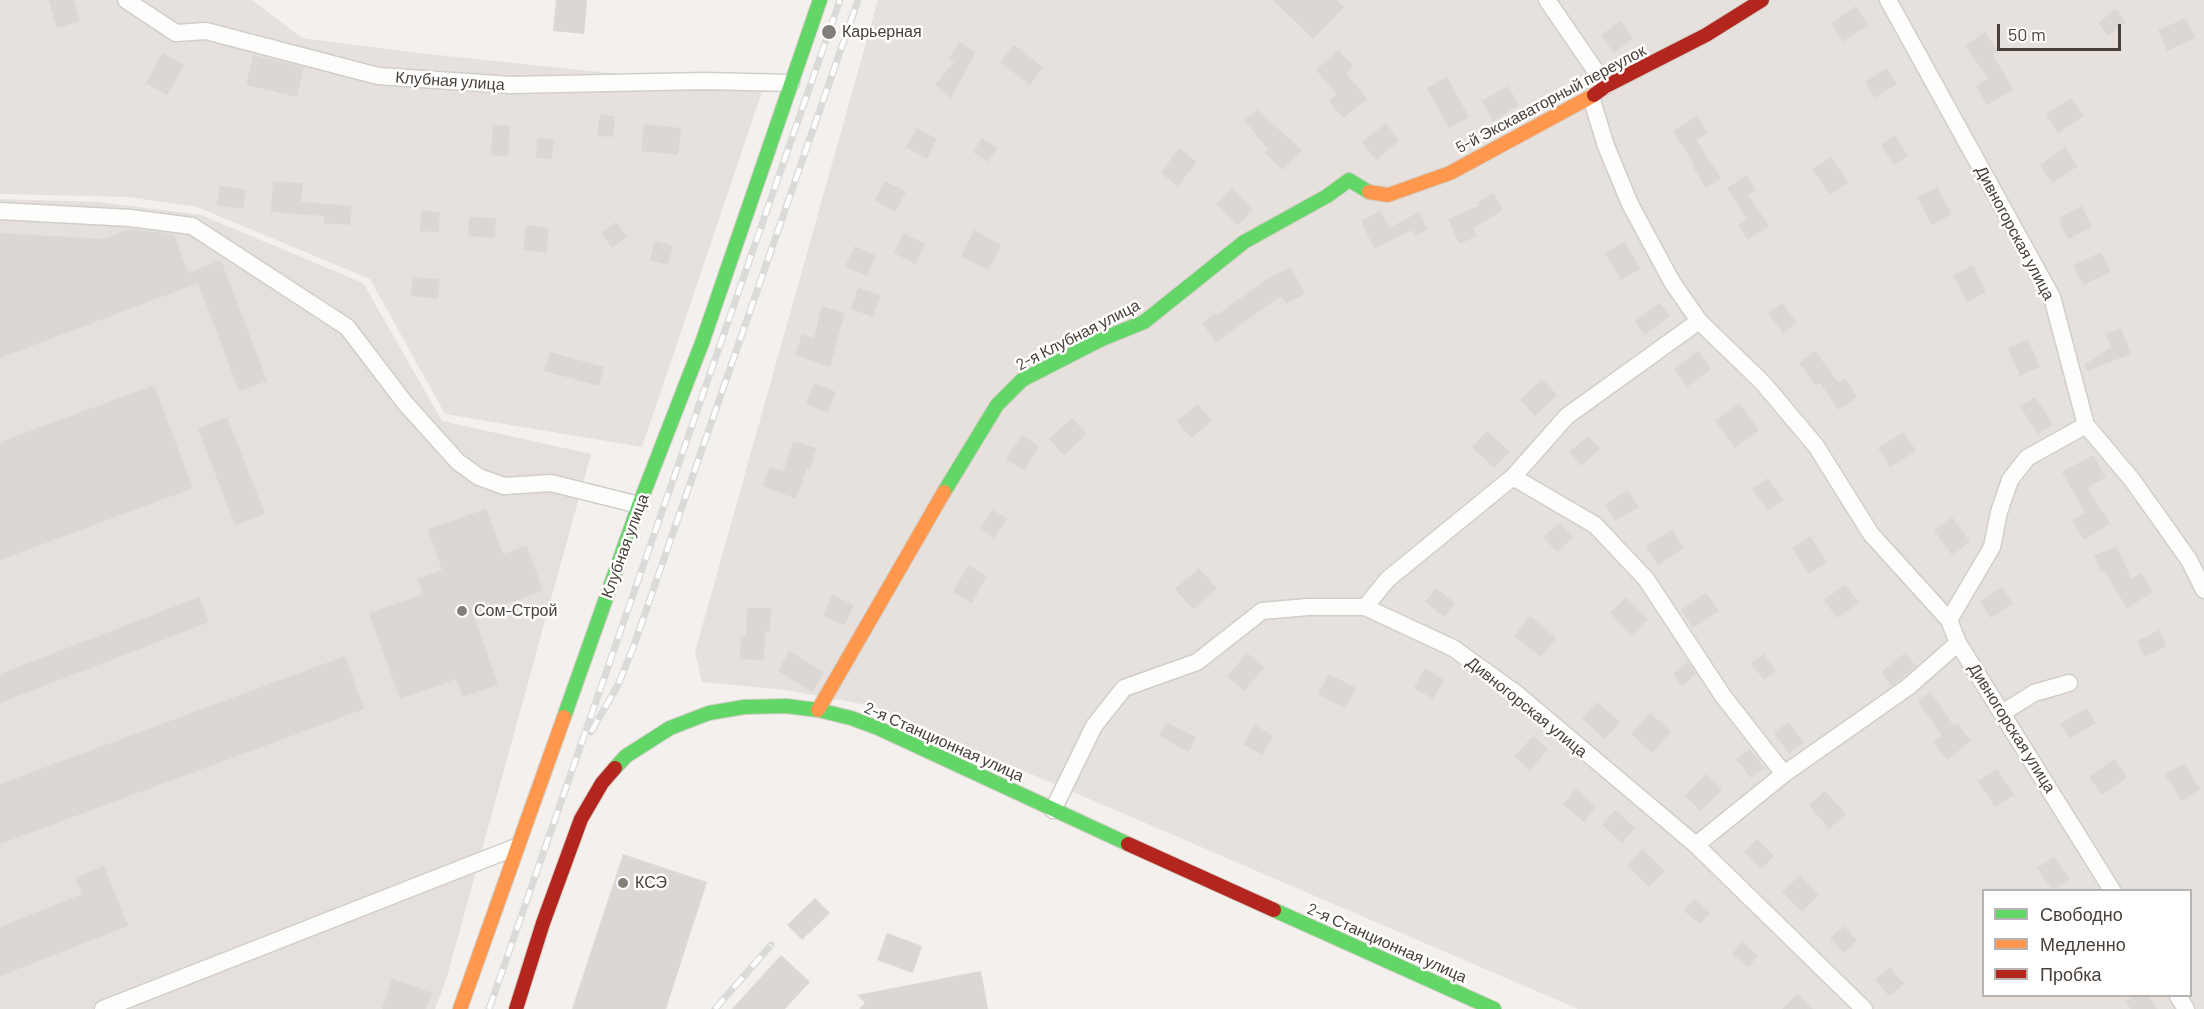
<!DOCTYPE html>
<html>
<head>
<meta charset="utf-8">
<style>
  body { margin:0 }
  #map { position:relative; width:2204px; height:1009px; overflow:hidden; background:#f3f0ed; font-family:Barlow,sans-serif }
  canvas { display:block }
  .legend { position:absolute; left:1982px; top:889px; width:210px; height:108px; box-sizing:border-box; background:#fff; border:2px solid #b6b3b0; margin:0; padding:8px 10px; list-style:none; font-size:18px; color:#494139 }
  .legend li { display:flex; align-items:center; gap:12px; height:30px }
  .legend b { width:30px; border:2px solid #b6b3b0 }
  .scale { position:absolute; left:1997px; top:24px; width:124px; height:27px; box-sizing:border-box; border:3px solid #494139; border-top:0; padding-left:8px; font-size:18px; line-height:21px; white-space:nowrap; color:#494139; -webkit-text-stroke:4px #fff; paint-order:stroke }
</style>
</head>
<body>
<div id="map">
<canvas width="2204" height="1009"></canvas>
<ul class="legend">
<li><b style="height:8px;background:#63d668"></b>Свободно</li>
<li><b style="height:8px;background:#ff974d"></b>Медленно</li>
<li><b style="height:8px;background:#b3261e"></b>Пробка</li>
</ul>
<div class="scale">50 m</div>
</div>
<script>
const ctx = document.querySelector('canvas').getContext('2d');
ctx.lineJoin = 'round';
function fillPath(path, color) { ctx.fillStyle = color; ctx.fill(path, 'evenodd'); }
const shape = rows => new Path2D(rows.map(r => 'M' + r).join(''));
function stroke(path, color, width, dash) { ctx.strokeStyle = color; ctx.lineWidth = width; ctx.lineCap = dash ? 'butt' : 'round'; ctx.setLineDash(dash || []); ctx.stroke(path); }
function label(font, color, halo, rows, align = 'center') {
  ctx.font = font + ' Barlow,sans-serif'; ctx.lineWidth = 5; ctx.setLineDash([]); ctx.textBaseline = 'middle'; ctx.strokeStyle = halo; ctx.fillStyle = color; for (const [text, x, y, turn = 0] of rows) {
    ctx.save(); ctx.translate(x, y); ctx.rotate((+turn || 0) * Math.PI / 180); ctx.textAlign = isNaN(turn) ? turn : align; if (halo) ctx.strokeText(text, 0, 0); ctx.fillText(text, 0, 0); ctx.restore();
  }
}
fillPath(shape([
  [0,0,252,0,302,38,418,53,763,89,642,447,445,414,370,279,197,207,129,197,0,194],
  [878,0,2204,0,2204,1009,1578,1009,873,706,785,690,702,682,695,652],
  [1984,890,2190,890,2190,996,1984,996]
]), '#e6e1dc');
fillPath(shape([
  [0,199,99,202,201,215,363,283,442,421,591,454,446,980,435,1009,0,1009]
]), '#e5e0dd');
fillPath(shape([
  [497,704,512,709,471,850,440,845,434,814,463,714]
]), '#e5e1de');
fillPath(shape([
  [49,0,74,0,80,21,57,28],
  [556,0,587,0,584,34,553,31],
  [1273,0,1337,0,1344,7,1313,39],
  [1856,6,1868,25,1843,42,1831,23],
  [2116,9,2126,22,2108,36,2098,23],
  [2186,18,2195,38,2167,51,2158,30],
  [1620,21,1633,38,1614,53,1601,35],
  [1985,32,1998,51,1993,54,2013,90,1987,105,1976,86,1988,78,1965,46],
  [959,42,976,52,951,98,935,85,954,62,949,59],
  [1014,45,1043,67,1030,85,1000,62],
  [1338,50,1353,66,1346,73,1367,99,1343,118,1329,101,1337,94,1316,70],
  [162,53,184,65,167,95,146,83],
  [253,55,304,67,297,97,246,85],
  [1887,68,1897,84,1875,98,1865,82],
  [1447,77,1469,117,1449,128,1427,88],
  [1508,86,1519,105,1493,121,1482,101],
  [2071,98,2084,116,2058,133,2046,114],
  [1257,110,1302,150,1283,170,1265,153,1268,149,1244,120],
  [600,114,615,116,613,137,597,136],
  [1697,116,1708,133,1696,140,1721,178,1706,188,1693,167,1695,166,1673,131],
  [1386,123,1399,141,1376,160,1362,142],
  [644,124,681,128,678,155,641,151],
  [493,125,510,126,508,156,491,155],
  [917,128,937,139,927,159,906,147],
  [1895,135,1908,156,1894,165,1881,145],
  [537,138,554,139,552,159,536,158],
  [982,138,997,148,988,162,973,152],
  [2065,147,2078,166,2052,183,2040,165],
  [1179,148,1197,162,1178,186,1161,173],
  [1831,157,1848,182,1830,195,1812,169],
  [1747,175,1756,190,1748,195,1769,226,1748,240,1738,225,1747,219,1727,188],
  [273,181,303,183,301,202,352,206,350,225,324,223,324,216,271,212],
  [885,181,906,192,895,212,875,200],
  [220,186,246,190,243,209,217,205],
  [1937,187,1952,214,1932,225,1917,197],
  [1232,188,1253,210,1238,225,1216,204],
  [1493,193,1503,210,1473,228,1477,236,1459,244,1448,219,1479,206,1477,203],
  [2082,206,2092,227,2068,239,2058,218],
  [422,211,440,212,439,232,420,231],
  [1381,211,1389,228,1419,212,1428,229,1415,236,1412,230,1374,249,1361,221],
  [469,217,496,218,495,238,468,236],
  [616,222,627,237,612,248,601,233],
  [526,225,549,228,546,253,523,250],
  [130,229,174,234,188,273,221,260,267,381,239,391,198,283,0,358,0,233,104,239],
  [974,230,1001,245,988,270,961,256],
  [904,233,925,244,915,264,894,253],
  [655,241,673,246,668,265,650,260],
  [1625,242,1640,269,1621,280,1605,253],
  [855,246,876,256,867,276,845,266],
  [2101,252,2111,272,2083,285,2073,265],
  [1973,265,1986,292,1967,302,1953,275],
  [1291,267,1305,294,1286,304,1281,296,1216,342,1202,323,1215,313,1217,315,1264,281],
  [413,277,440,279,438,299,411,296],
  [858,288,881,295,873,317,851,309],
  [1660,303,1670,316,1644,335,1635,321],
  [1782,303,1797,322,1783,333,1768,313],
  [822,306,845,313,830,367,795,355,802,334,814,338],
  [2121,328,2131,354,2087,371,2084,365,2112,347,2105,334],
  [2028,339,2040,367,2020,376,2008,348],
  [1698,351,1711,369,1687,387,1674,369],
  [1815,351,1839,383,1845,378,1857,397,1839,410,1820,383,1816,386,1799,363],
  [550,352,604,367,599,386,544,371],
  [1542,379,1557,395,1535,416,1520,400],
  [814,383,836,392,828,413,806,404],
  [154,385,193,488,0,560,0,442],
  [2035,397,2053,424,2038,434,2020,407],
  [1739,403,1759,430,1735,448,1715,421],
  [1198,404,1212,421,1191,438,1177,421],
  [227,417,265,514,235,525,198,429],
  [1072,418,1087,434,1064,455,1049,439],
  [1487,431,1510,452,1494,468,1472,447],
  [1904,432,1916,451,1890,467,1878,448],
  [1022,435,1039,446,1024,470,1006,459],
  [1588,436,1600,449,1581,466,1569,452],
  [793,441,816,448,810,469,807,468,796,499,763,486,770,467,783,472],
  [2093,455,2106,477,2087,488,2110,523,2084,540,2072,521,2085,512,2062,472],
  [1768,478,1784,500,1768,511,1752,489],
  [1628,490,1639,507,1615,521,1605,504],
  [486,509,503,554,527,546,543,591,474,616,498,685,463,697,456,679,400,699,369,613,423,594,418,579,442,570,428,529],
  [993,510,1007,519,994,538,980,528],
  [1952,517,1970,542,1952,555,1934,530],
  [1560,523,1573,537,1557,552,1543,537],
  [1672,530,1684,548,1658,565,1646,546],
  [1810,536,1827,562,1809,574,1792,548],
  [2117,546,2131,579,2141,573,2153,592,2127,608,2104,571,2101,572,2094,555],
  [968,565,987,576,972,603,953,592],
  [1199,568,1217,589,1193,609,1175,589],
  [1845,585,1859,603,1837,618,1824,600],
  [2002,587,2013,603,1991,618,1980,602],
  [1436,588,1455,603,1444,617,1425,602],
  [1706,593,1719,611,1693,628,1681,610],
  [832,595,854,605,845,625,823,616],
  [199,597,209,622,0,703,0,674],
  [1626,597,1648,619,1632,635,1610,613],
  [747,608,771,608,770,631,765,631,764,660,740,659,741,636,746,637],
  [1530,616,1556,638,1541,657,1514,636],
  [2159,630,2167,646,2145,657,2137,641],
  [789,651,824,672,813,692,778,671],
  [1247,653,1264,667,1245,691,1227,677],
  [1905,653,1916,666,1892,686,1881,672],
  [1764,654,1776,671,1764,680,1751,663],
  [345,656,364,709,0,844,0,784],
  [1688,662,1696,674,1682,686,1673,674],
  [1425,668,1444,680,1433,699,1414,688],
  [1329,674,1356,688,1345,708,1318,694],
  [1930,692,1954,726,1957,723,1971,741,1947,760,1933,742,1942,736,1918,701],
  [1597,702,1620,722,1605,739,1582,719],
  [2087,708,2096,723,2070,739,2060,724],
  [1650,713,1671,731,1652,753,1631,734],
  [1166,722,1196,737,1189,752,1159,736],
  [1789,722,1804,743,1789,753,1774,733],
  [1255,725,1273,736,1262,755,1243,744],
  [1533,736,1548,749,1530,770,1514,757],
  [1750,749,1764,768,1751,778,1736,759],
  [2114,759,2127,777,2102,795,2089,777],
  [2184,763,2200,789,2182,801,2165,775],
  [1997,769,2014,795,1995,807,1978,781],
  [1706,774,1722,789,1701,811,1685,796],
  [1576,789,1596,807,1584,822,1563,804],
  [1825,791,1846,814,1829,829,1809,805],
  [1615,810,1635,828,1622,843,1602,825],
  [1757,839,1774,856,1762,869,1744,852],
  [1643,849,1665,871,1649,887,1627,865],
  [623,854,707,882,666,1009,572,1009],
  [2054,857,2070,879,2053,891,2037,868],
  [104,866,128,926,0,976,0,927,82,894,75,878],
  [1800,875,1819,895,1802,912,1782,892],
  [815,898,830,913,802,940,787,925],
  [1694,899,1710,913,1700,924,1684,911],
  [1844,926,1857,941,1844,953,1830,938],
  [887,933,922,946,913,973,877,960],
  [1742,942,1758,955,1749,967,1732,954],
  [781,955,810,982,785,1009,732,1009],
  [1890,967,1904,984,1889,996,1875,979],
  [981,971,988,1009,859,1009,865,1003,857,995],
  [392,979,432,993,426,1009,382,1009],
  [1797,994,1813,1009,1782,1009],
  [2134,996,2149,996,2157,1009,2131,1009,2125,1001]
]), '#dbd7d4');
const street = shape([
  [126,0,176,33,206,31,378,76,511,85,705,81,791,83],
  [1547,0,1606,86],
  [1888,0,2052,297,2086,425,2133,481,2189,560,2204,590],
  [1591,97,1606,146,1630,204,1672,282,1699,321,1763,383,1816,446,1871,534,1949,620,1958,643,2112,890],
  [0,211,130,218,192,226,347,327,405,403,458,462,479,477,504,486,551,483,639,505],
  [1513,477,1595,525,1646,579,1723,696,1784,774],
  [1365,607,1388,579,1513,477,1567,416,1699,321],
  [1949,620,1992,547,1999,512,2010,480,2027,458,2086,425],
  [2002,713,2034,693,2069,683],
  [1053,810,1094,726,1124,688,1197,662,1262,611,1308,607,1365,607,1453,648,1517,694,1696,845,1864,1009],
  [1696,845,1784,774,1908,687,1958,643],
  [2178,996,2186,1009],
  [103,1009,516,847]
]);
const fast = shape([
  [944,492,997,405,1022,380,1102,339,1144,322,1244,242,1327,196,1349,180,1369,192],
  [564,717,639,505,702,343,820,0],
  [615,768,626,756,670,728,709,713,744,707,786,706,818,710,851,718,878,728,1128,844],
  [1274,910,1494,1009]
]);
const slow = shape([
  [1369,192,1388,195,1450,173,1594,95],
  [818,710,944,492],
  [460,1009,564,717]
]);
const jam = shape([
  [1594,95,1606,86,1706,35,1762,0],
  [1128,844,1274,910],
  [516,1009,543,923,581,819,602,783,615,768]
]);
stroke(street, '#d1cecb', 19);
stroke(fast, '#d3cdc6', 16);
stroke(slow, '#d3cdc6', 16);
stroke(jam, '#d3cdc6', 16);
stroke(street, '#fdfdfc', 16);
stroke(fast, '#63d668', 14);
stroke(slow, '#ff974d', 14);
stroke(jam, '#b3261e', 14);
const rail = shape([
  [591,732,618,685,633,648,858,0],
  [489,1009,840,0],
  [715,1009,771,945]
]);
stroke(rail, '#dadad9', 7);
stroke(rail, '#fff', 4.5, [14]);
for (const [x, y, r, color] of [
  [829,32,8,"#847e78"],
  [462,611,6,"#847e78"],
  [623,883,6,"#847e78"]
]) { const dot = new Path2D(); dot.arc(x, y, r, 0, 2 * Math.PI); ctx.fillStyle = color; ctx.fill(dot); stroke(dot, '#fff', 2); }
label('16px', '#494139', '#fff', [
  ["Карьерная",842,32],
  ["Сом-Строй",474,611],
  ["КСЭ",635,883]
], 'left');
label('16px', '#494139', '#fff', [
  ["Клубная улица",450,81,4],
  ["5-й Экскаваторный переулок",1551,99,-28],
  ["Дивногорская улица",2015,233,62],
  ["2-я Клубная улица",1078,335,-27],
  ["Клубная улица",625,546,-70],
  ["Дивногорская улица",1527,707,39],
  ["Дивногорская улица",2012,728,58],
  ["2-я Станционная улица",944,742,24],
  ["2-я Станционная улица",1387,943,24]
]);
</script>
</body>
</html>
